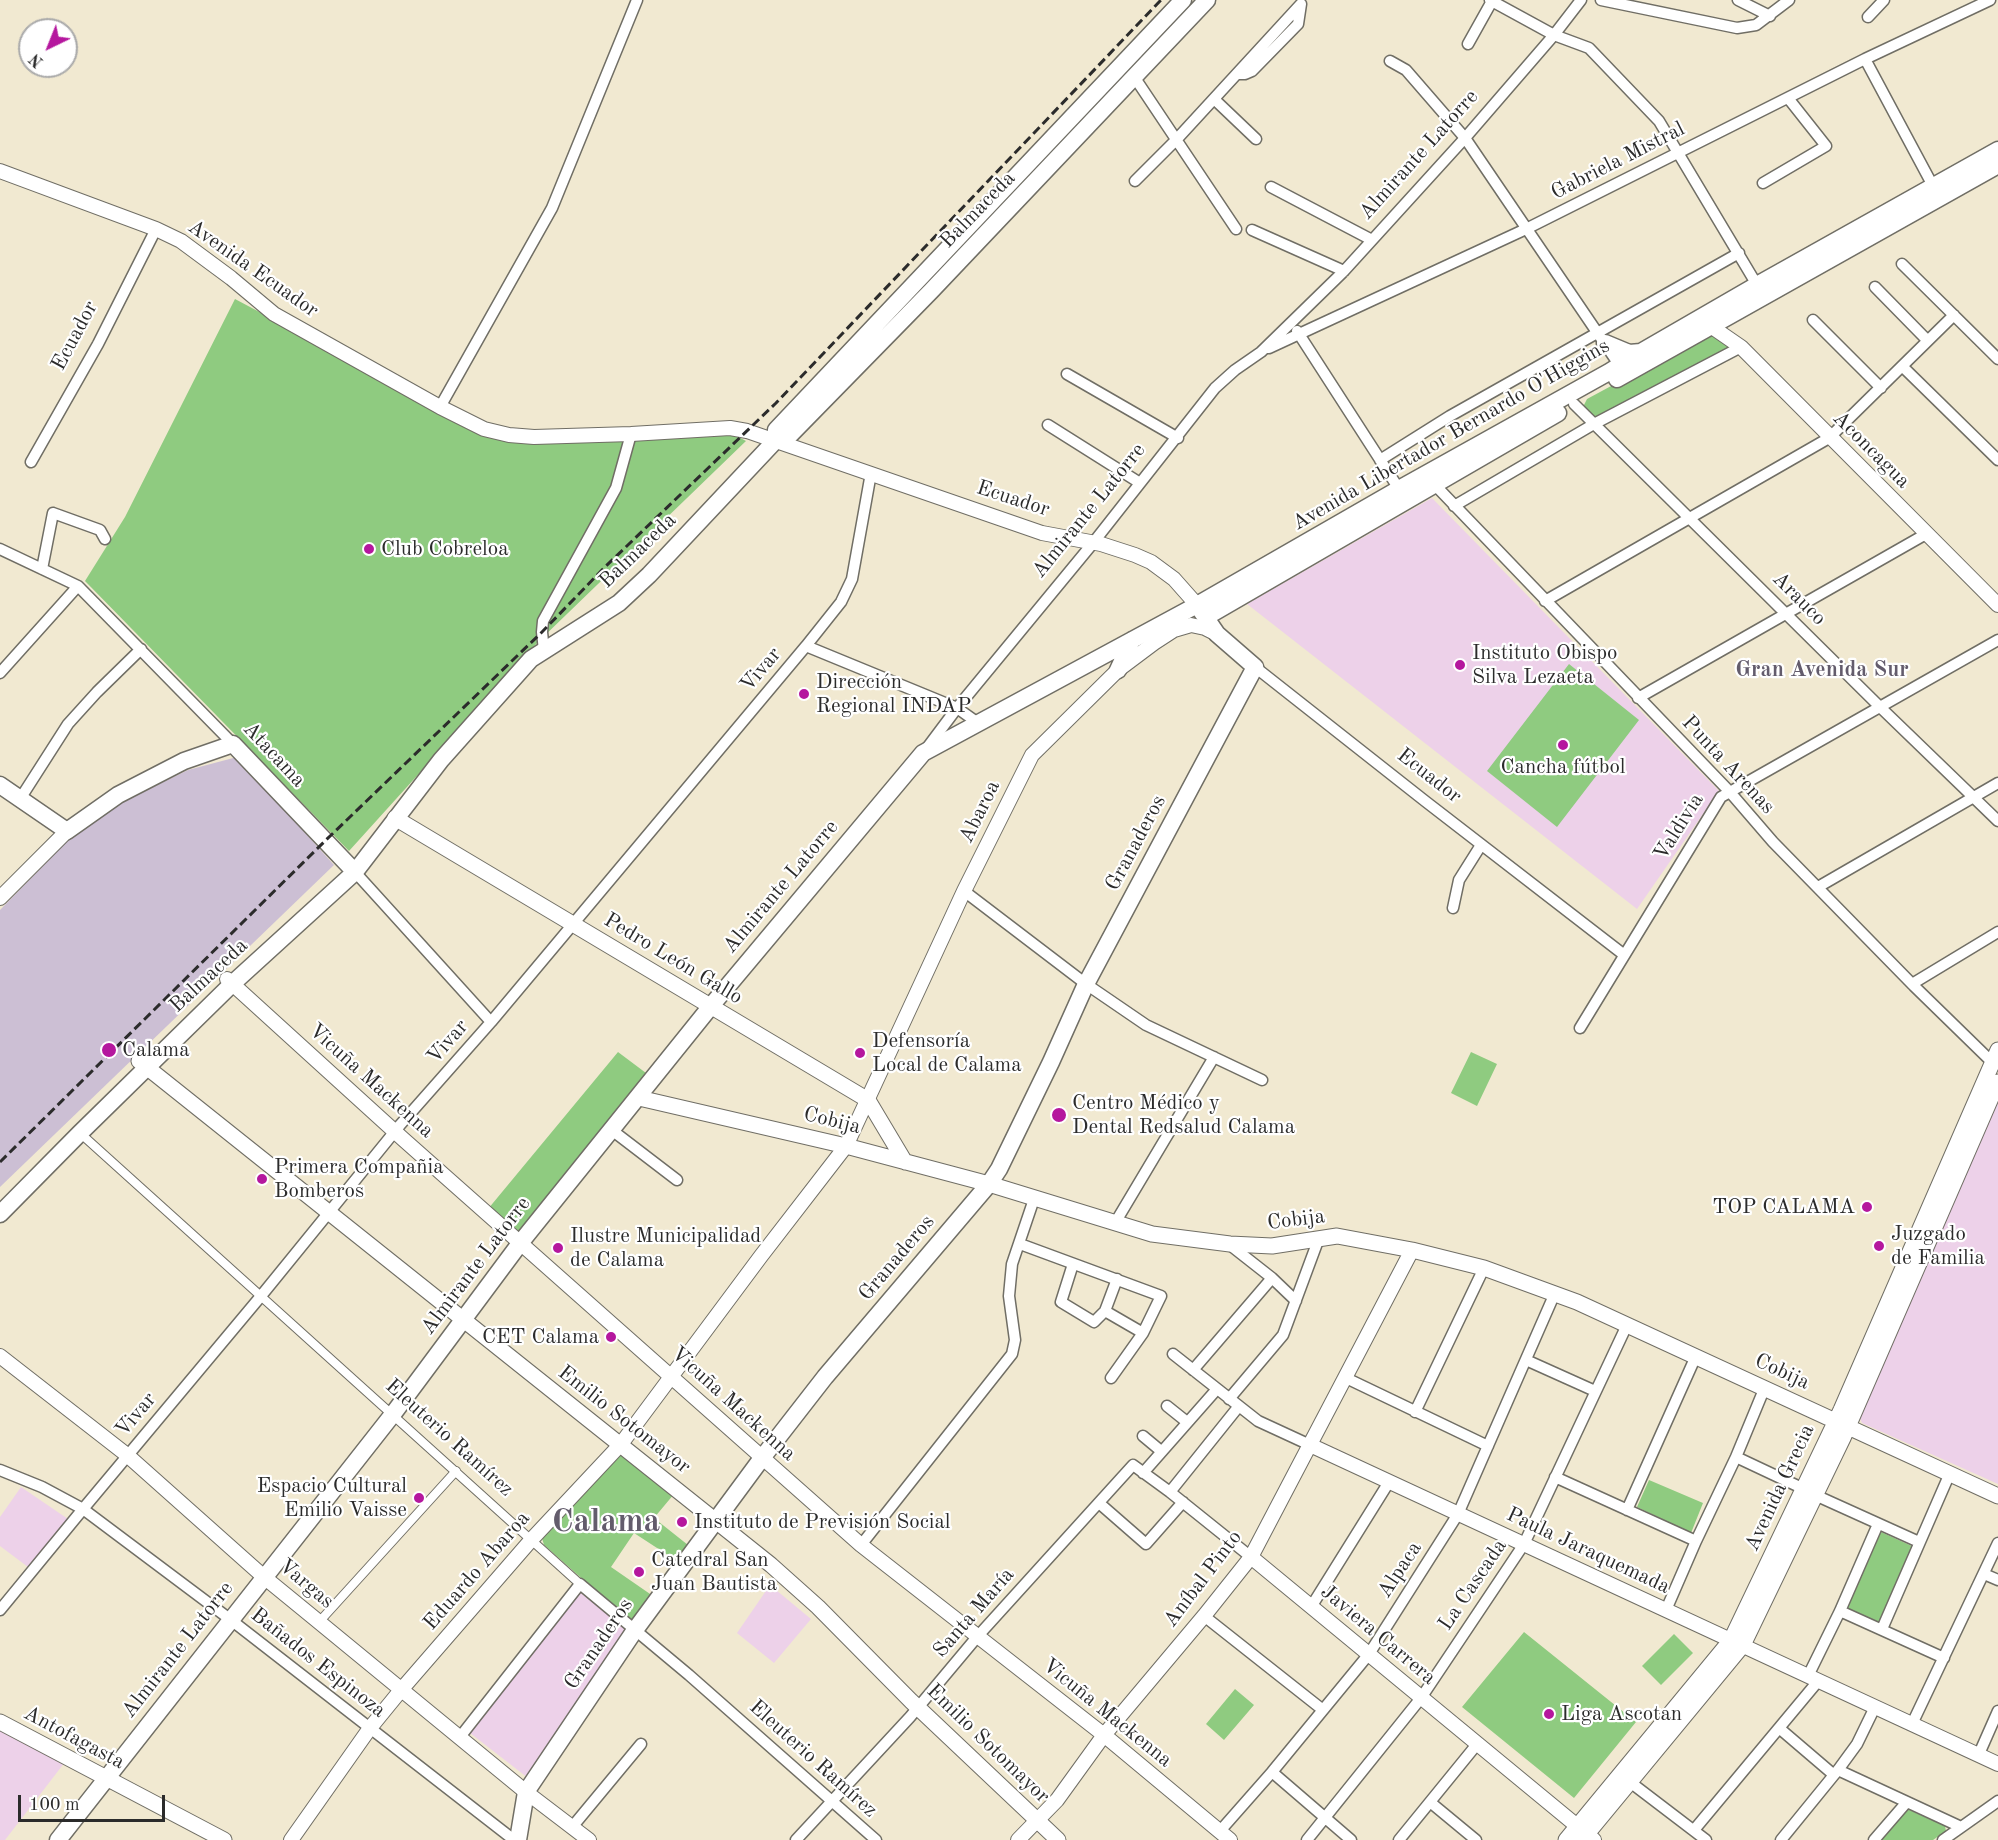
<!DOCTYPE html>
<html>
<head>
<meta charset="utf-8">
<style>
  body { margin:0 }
  #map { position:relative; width:1998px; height:1840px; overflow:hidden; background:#f1e9d1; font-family:"Old Standard TT",serif }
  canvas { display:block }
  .north { position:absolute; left:18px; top:18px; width:60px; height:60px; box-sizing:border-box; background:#fff; border:2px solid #aaa; border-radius:50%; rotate:223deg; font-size:16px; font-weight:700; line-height:24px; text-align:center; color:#2b2b2b }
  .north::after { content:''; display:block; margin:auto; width:21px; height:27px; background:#b5179e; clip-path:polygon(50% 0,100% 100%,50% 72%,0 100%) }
  .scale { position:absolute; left:18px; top:1795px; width:147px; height:27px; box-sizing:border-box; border:3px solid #2b2b2b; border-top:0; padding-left:8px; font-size:18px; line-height:21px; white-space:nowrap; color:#2b2b2b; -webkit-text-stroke:4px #fff; paint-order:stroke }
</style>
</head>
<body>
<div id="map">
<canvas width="1998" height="1840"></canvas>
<div class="north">N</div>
<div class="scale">100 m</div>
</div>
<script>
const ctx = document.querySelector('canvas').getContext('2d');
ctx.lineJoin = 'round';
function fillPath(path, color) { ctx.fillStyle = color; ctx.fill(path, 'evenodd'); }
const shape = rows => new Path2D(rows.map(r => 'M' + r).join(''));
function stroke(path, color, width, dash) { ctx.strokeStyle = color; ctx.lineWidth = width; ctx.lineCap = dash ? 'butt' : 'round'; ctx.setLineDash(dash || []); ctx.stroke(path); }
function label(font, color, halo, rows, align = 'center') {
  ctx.font = font + ' "Old Standard TT",serif'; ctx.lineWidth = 4.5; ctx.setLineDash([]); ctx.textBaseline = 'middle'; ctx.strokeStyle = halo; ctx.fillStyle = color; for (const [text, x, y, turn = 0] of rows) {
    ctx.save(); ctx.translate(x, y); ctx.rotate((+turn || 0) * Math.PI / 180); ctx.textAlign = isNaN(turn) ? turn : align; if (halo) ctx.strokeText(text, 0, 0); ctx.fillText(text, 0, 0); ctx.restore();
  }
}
fillPath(shape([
  [1432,498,1719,791,1637,909,1247,604],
  [1998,1100,1998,1484,1862,1423,1859,1416],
  [21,1487,68,1519,28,1567,0,1546,0,1517],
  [770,1585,811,1619,774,1663,737,1633],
  [577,1590,628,1630,528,1778,470,1733],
  [0,1728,65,1762,5,1840,0,1840]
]), '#edd1e9');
fillPath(shape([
  [237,757,334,865,0,1187,0,910,72,836,118,804,188,770]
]), '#ccbfd4');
fillPath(shape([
  [235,299,487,433,733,434,746,441,538,642,349,851,85,581,125,517],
  [1715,330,1741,347,1594,424,1583,407,1587,399],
  [1569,664,1639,720,1557,827,1487,771],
  [618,1052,650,1076,520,1237,488,1209],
  [1471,1052,1497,1064,1477,1106,1451,1093],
  [618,1454,626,1456,674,1494,654,1518,688,1545,677,1561,634,1533,611,1567,653,1596,633,1624,544,1545,542,1538],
  [1649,1480,1703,1503,1691,1533,1637,1507],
  [1881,1532,1914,1547,1881,1624,1847,1609],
  [1524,1632,1636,1722,1574,1798,1462,1707],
  [1674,1634,1693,1653,1661,1685,1642,1666],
  [1235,1689,1254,1705,1224,1740,1206,1724],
  [1907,1809,1945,1826,1946,1831,1933,1840,1880,1840]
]), '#8fcb80');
const pedestrian = shape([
  [80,1133,580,1584],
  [319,1622,456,1471]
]);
const minor = shape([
  [1490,0,1554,35,1589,48,1659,121,1757,285],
  [1601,0,1737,28,1756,25,1789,0],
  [1738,0,1770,16],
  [1868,17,1884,0],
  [1468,44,1492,1],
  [1865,59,1933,186],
  [1390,61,1406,70,1465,138,1622,369],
  [1237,74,1245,74,1252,71,1298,24,1301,4],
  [1135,78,1236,229],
  [1214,99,1256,139],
  [1135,181,1176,140,1301,4],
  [1763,183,1826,146,1788,98],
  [1271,187,1372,240],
  [1252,230,1344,271],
  [1902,264,1998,359],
  [1875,287,1927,340],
  [1813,320,1881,388],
  [1297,331,1399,489],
  [1269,348,1526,229,1865,59,1990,0],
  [1903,367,1998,460],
  [1067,374,1178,438],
  [1574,404,1879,706,1998,821],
  [440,407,552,208,637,0],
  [1048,425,1140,483],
  [1380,460,1450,416,1739,253],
  [31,462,98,344,156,229],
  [1435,485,1729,791,1773,842,1914,986,1995,1065],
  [1454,506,1594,424,1741,347],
  [0,549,78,586,233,744],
  [42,569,53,513,100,530,105,539],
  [1545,601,1829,438,1954,315],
  [806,646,957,708,978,723],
  [544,651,542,632,543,621,616,488,631,434],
  [1255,667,1425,801,1623,954],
  [0,673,78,586],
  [1638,698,1926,534],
  [927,748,957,708,1093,543,1215,388,1235,370,1261,352,1344,271,1465,138,1554,35,1581,0],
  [20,799,68,724,97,692,141,649],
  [355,872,491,1022],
  [1818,887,1998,783],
  [964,891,1086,984,1146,1025,1262,1080],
  [1453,908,1459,880,1481,845],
  [1912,984,1998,932],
  [1580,1028,1721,797,1998,640],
  [613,1131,677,1180],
  [1115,1223,1214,1057],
  [1020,1244,1161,1296,1143,1333,1111,1378],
  [1230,1245,1272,1278,1296,1301],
  [1073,1264,1061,1302,1094,1322,1105,1311,1143,1333],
  [1105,1311,1117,1279],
  [1173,1354,1258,1421,1310,1445],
  [1526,1360,1595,1391],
  [1193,1370,1272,1278],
  [1346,1378,1488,1446],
  [1229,1399,1283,1335,1319,1238],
  [1167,1406,1187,1422],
  [1415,1412,1484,1268],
  [1143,1436,1161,1451],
  [1736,1457,1804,1489],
  [0,1470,42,1487,83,1509,231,1620,514,1840],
  [1143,1473,1217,1389],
  [1555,1477,1696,1541],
  [1170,1492,1239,1406],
  [1815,1495,1919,1542],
  [1099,1503,1146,1544,1183,1502],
  [1627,1510,1696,1356],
  [861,1545,1012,1354,1015,1340,1009,1296,1012,1264,1034,1199],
  [1984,1574,1998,1580],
  [1311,1607,1389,1482],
  [0,1610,83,1509,261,1296,400,1125,491,1022,806,646,841,602,852,579,871,473],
  [1666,1610,1696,1541,1736,1457,1765,1387],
  [1840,1611,1944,1658],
  [1204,1616,1323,1710],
  [1882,1629,1950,1473],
  [1808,1676,1840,1611,1878,1524],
  [1912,1724,1998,1543],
  [1779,1728,1834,1775],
  [460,1737,580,1584,689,1675,876,1840],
  [1979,1754,1998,1711],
  [1838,1770,1961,1827],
  [1272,1772,1351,1840],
  [1630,1782,1706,1840],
  [1430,1802,1476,1840],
  [573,1826,641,1744],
  [1694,1830,1819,1680],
  [1220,1831,1272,1772,1369,1654,1458,1514,1555,1293],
  [796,1840,910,1717,977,1637,1133,1465,1170,1492,1251,1557],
  [1307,1840,1421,1698,1524,1544,1627,1325],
  [1399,1840,1478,1743],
  [1781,1840,1838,1770,1857,1744,1875,1707],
  [1874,1840,1906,1803],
  [1943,1840,1998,1801]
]);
const tertiary = shape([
  [0,171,156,229,181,241,231,278,274,314,440,407,484,429,509,435,534,437,631,434,730,428,747,431,1042,533,1101,544,1135,555,1151,562,1174,579,1197,605],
  [1712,327,1741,347,1998,605],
  [0,898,67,831],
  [227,979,403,1139,861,1545,1104,1735,1230,1840],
  [0,1356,127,1455,264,1577,319,1622,526,1792,589,1840],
  [1310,1445,1998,1764],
  [1251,1557,1594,1840],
  [291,1840,370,1728,401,1690,532,1539,621,1444,761,1256,846,1146,964,891,1032,755,1118,670,1154,643,1174,630,1191,625,1205,628,1217,634],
  [1018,1840,1057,1800,1104,1735,1204,1616,1251,1557,1412,1250]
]);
const secondary = shape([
  [395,818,868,1100,905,1162],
  [139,1061,771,1565,818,1607,911,1701,1058,1840],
  [639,1098,846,1146,989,1184,1152,1234,1230,1244,1272,1246,1337,1236,1412,1250,1484,1268,1577,1302,1998,1496],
  [0,1722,224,1840],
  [1566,1840,1731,1640,1841,1410,1998,1050],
  [1582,1840,1743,1645,1843,1438,1998,1082]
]);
const primary = shape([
  [1605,343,1629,353,1641,352],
  [1617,379,1998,165],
  [775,441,776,430,1183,0],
  [1206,617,1558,413],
  [1118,670,1132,640],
  [0,785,67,831,118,795,184,761,233,744,355,872],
  [0,1214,80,1133,232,984,355,872,441,760,531,659,619,603,649,575,775,441,789,436,931,291,1207,0],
  [58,1840,393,1414,521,1242,711,1006,923,753,1197,605,1399,489,1609,372,1641,352,1757,285,1998,150],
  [518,1840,526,1792,635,1630,762,1458,825,1377,989,1184,999,1169,1051,1062,1086,984,1255,667,1217,634,1197,605]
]);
stroke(pedestrian, '#706e65', 10);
stroke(minor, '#706e65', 13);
stroke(tertiary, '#706e65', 16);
stroke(secondary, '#706e65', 17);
stroke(primary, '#706e65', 19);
stroke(pedestrian, '#fff', 8);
stroke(minor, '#fff', 10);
stroke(tertiary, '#fff', 14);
stroke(secondary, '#fff', 15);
stroke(primary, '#fff', 16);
stroke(shape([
  [0,1162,326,840,542,632,606,566,776,403,1161,0]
]), '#2b2b2b', 3, [9, 4.5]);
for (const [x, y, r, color] of [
  [369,549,6,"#b5179e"],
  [1460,665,6,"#b5179e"],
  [804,694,6,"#b5179e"],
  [1563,745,6,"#b5179e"],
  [109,1050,8,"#b5179e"],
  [860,1053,6,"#b5179e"],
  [1059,1115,8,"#b5179e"],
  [262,1179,6,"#b5179e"],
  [1867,1207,6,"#b5179e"],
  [1879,1246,6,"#b5179e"],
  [558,1248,6,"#b5179e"],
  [611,1337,6,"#b5179e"],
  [419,1498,6,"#b5179e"],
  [682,1522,6,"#b5179e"],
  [639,1572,6,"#b5179e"],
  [1549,1714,6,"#b5179e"]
]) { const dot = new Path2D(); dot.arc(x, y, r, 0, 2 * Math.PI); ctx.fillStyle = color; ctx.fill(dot); stroke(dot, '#fff', 2); }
label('21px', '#2b2b2b', '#fff', [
  ["Almirante Latorre",1419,155,-48],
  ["Gabriela Mistral",1618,161,-27],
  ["Balmaceda",978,210,-46],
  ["Avenida Ecuador",253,269,35],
  ["Ecuador",75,336,-62],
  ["Avenida Libertador Bernardo O'Higgins",1451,435,-30],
  ["Aconcagua",1871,450,45],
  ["Ecuador",1013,499,18],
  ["Almirante Latorre",1089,511,-51],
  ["Balmaceda",638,551,-44],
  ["Arauco",1799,599,45],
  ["Vivar",761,670,-50],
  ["Atacama",274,755,47],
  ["Punta Arenas",1728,765,47],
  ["Ecuador",1429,776,38],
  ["Abaroa",980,812,-64],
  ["Valdivia",1679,827,-58],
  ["Granaderos",1136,843,-62],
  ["Almirante Latorre",781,887,-50],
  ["Pedro León Gallo",673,959,31],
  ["Balmaceda",209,976,-43],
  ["Vivar",448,1042,-49],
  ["Vicuña Mackenna",371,1081,42],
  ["Cobija",832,1121,14],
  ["Cobija",1296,1220,-7],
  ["Granaderos",897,1258,-50],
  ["Almirante Latorre",476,1266,-53],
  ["Cobija",1782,1372,25],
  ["Vicuña Mackenna",733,1404,42],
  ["Vivar",136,1415,-50],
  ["Emilio Sotomayor",624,1420,38],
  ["Eleuterio Ramírez",449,1438,42],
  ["Avenida Grecia",1780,1488,-65],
  ["Paula Jaraquemada",1588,1551,25],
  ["Alpaca",1400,1570,-57],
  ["Eduardo Abaroa",477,1571,-49],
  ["Aníbal Pinto",1203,1579,-53],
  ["Vargas",306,1584,40],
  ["La Cascada",1473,1585,-56],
  ["Santa María",974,1613,-49],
  ["Javiera Carrera",1378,1635,40],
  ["Granaderos",599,1644,-56],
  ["Almirante Latorre",178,1650,-52],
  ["Bañados Espinoza",318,1663,38],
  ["Vicuña Mackenna",1107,1713,39],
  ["Antofagasta",74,1738,28],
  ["Emilio Sotomayor",988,1744,44],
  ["Eleuterio Ramírez",813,1759,42]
]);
label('21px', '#2b2b2b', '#fff', [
  ["Club Cobreloa",381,549],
  ["Instituto Obispo",1472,653],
  ["Silva Lezaeta",1472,677],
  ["Dirección",816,682],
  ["Regional INDAP",816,706],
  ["Cancha fútbol",1563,767,"center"],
  ["Defensoría",872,1041],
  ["Local de Calama",872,1065],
  ["Calama",122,1050],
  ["Centro Médico y",1072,1103],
  ["Dental Redsalud Calama",1072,1127],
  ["Primera Compañia",274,1167],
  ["Bomberos",274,1191],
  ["TOP CALAMA",1855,1207,"right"],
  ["Juzgado",1891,1234],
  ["de Familia",1891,1258],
  ["Ilustre Municipalidad",570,1236],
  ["de Calama",570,1260],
  ["CET Calama",599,1337,"right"],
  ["Espacio Cultural",407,1486,"right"],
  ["Emilio Vaisse",407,1510,"right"],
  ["Instituto de Previsión Social",694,1522],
  ["Catedral San",651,1560],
  ["Juan Bautista",651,1584],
  ["Liga Ascotan",1561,1714]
], 'left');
label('bold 22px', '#635c6c', '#fff', [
  ["Gran Avenida Sur",1822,670]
]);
label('bold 33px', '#635c6c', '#fff', [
  ["Calama",606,1522]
]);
</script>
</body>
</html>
